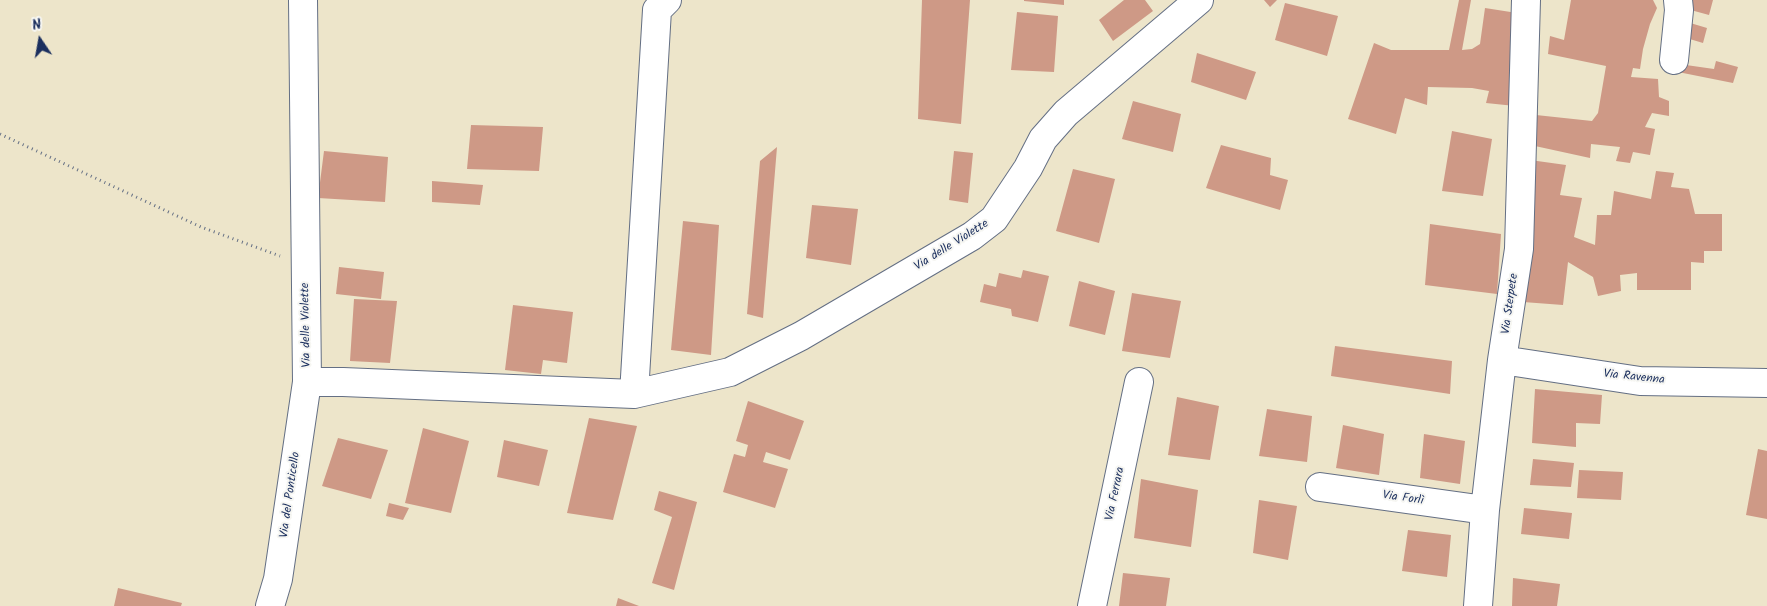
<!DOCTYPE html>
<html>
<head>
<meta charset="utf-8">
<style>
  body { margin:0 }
  #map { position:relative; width:1767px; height:606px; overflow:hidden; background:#ede5ca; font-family:Kalam,sans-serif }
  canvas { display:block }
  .north { position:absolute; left:15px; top:15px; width:50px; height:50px; -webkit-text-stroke:4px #f6f6f2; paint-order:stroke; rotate:348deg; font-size:14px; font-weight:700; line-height:20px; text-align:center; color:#1b2f5e }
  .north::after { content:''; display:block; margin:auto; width:18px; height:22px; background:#1b2f5e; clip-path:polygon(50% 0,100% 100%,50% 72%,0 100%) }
</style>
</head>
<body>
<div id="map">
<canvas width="1767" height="606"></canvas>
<div class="north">N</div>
</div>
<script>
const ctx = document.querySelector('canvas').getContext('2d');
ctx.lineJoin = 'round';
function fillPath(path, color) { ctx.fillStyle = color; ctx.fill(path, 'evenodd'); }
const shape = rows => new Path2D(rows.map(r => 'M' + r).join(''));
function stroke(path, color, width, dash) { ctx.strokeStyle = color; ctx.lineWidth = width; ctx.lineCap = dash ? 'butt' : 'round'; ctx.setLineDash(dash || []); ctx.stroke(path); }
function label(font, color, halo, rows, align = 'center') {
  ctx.font = font + ' Kalam,sans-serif'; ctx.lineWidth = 4; ctx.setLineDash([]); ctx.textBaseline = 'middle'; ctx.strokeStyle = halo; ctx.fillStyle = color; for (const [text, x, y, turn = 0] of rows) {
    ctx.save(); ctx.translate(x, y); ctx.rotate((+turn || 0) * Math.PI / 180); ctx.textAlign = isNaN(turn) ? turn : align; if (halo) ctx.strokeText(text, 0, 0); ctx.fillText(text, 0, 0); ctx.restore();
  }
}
fillPath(shape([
  [922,0,970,0,961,124,918,119],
  [1024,0,1064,0,1064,5,1024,1],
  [1124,0,1145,0,1153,11,1113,41,1099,20],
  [1264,0,1277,0,1270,7],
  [1459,0,1471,0,1462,50,1472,49,1480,44,1485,8,1517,13,1515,106,1486,103,1489,91,1472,88,1428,87,1427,105,1405,98,1396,134,1348,119,1374,43,1391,50,1449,50],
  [1571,0,1653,0,1657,8,1650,24,1643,49,1640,69,1633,68,1631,77,1658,79,1659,97,1669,101,1669,116,1652,113,1645,127,1655,129,1650,155,1633,152,1630,163,1616,161,1620,147,1591,144,1590,158,1535,146,1536,115,1592,121,1598,113,1606,66,1548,54,1550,36,1564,40],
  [1689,0,1713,0,1709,15,1687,9],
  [1285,3,1338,16,1327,56,1275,40],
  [1017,12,1058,16,1054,72,1011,70],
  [1687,22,1707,28,1703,43,1683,37],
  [1197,53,1256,72,1246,100,1191,82],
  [1716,61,1738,67,1733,83,1678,72,1679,64,1714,69],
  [1133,101,1181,114,1173,152,1122,139],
  [471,125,543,127,539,171,467,169],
  [1452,131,1492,139,1483,196,1442,191],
  [1221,145,1271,158,1270,175,1288,180,1280,210,1206,188],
  [777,147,763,318,747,314,760,161],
  [324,151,388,157,385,202,318,198],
  [954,151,973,153,968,203,949,200],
  [1530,160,1566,165,1560,195,1582,198,1574,237,1595,245,1597,215,1611,215,1614,191,1651,199,1656,171,1674,173,1671,187,1689,189,1695,214,1722,214,1722,251,1704,251,1704,263,1691,262,1691,290,1637,290,1637,273,1620,275,1621,291,1598,296,1593,277,1568,262,1563,305,1523,302],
  [1073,169,1115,179,1099,243,1056,231],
  [432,181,483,185,480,205,432,202],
  [812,205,858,209,851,265,806,258],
  [683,221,719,225,711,355,671,350],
  [1430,224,1501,234,1497,294,1425,285],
  [339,267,384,272,381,299,336,294],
  [1023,270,1049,276,1038,322,1012,316,1011,309,980,302,984,284,996,287,999,273,1021,278],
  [1079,281,1115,291,1105,335,1069,326],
  [1132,293,1181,301,1170,358,1122,351],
  [354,299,397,301,390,363,350,361],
  [513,305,573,312,567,363,543,360,541,374,505,370],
  [1335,346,1452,361,1450,394,1331,376],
  [1535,389,1602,395,1600,424,1576,423,1576,447,1532,443],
  [1177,397,1219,406,1210,460,1168,455],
  [748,401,804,421,790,460,766,452,763,462,788,469,775,508,723,492,734,454,745,457,748,445,736,441],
  [1267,409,1312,416,1307,462,1259,456],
  [589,418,637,426,613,520,567,513],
  [1343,425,1384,434,1379,475,1336,468],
  [423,428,469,441,451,513,405,503],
  [1424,434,1465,441,1460,484,1420,478],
  [338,438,388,450,371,499,322,486],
  [504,440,548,450,539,486,497,477],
  [1758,449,1767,451,1767,519,1746,515],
  [1533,459,1574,463,1571,487,1530,485],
  [1579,470,1623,472,1621,500,1577,498],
  [1141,479,1198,490,1191,547,1134,538],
  [659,491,697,502,674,590,652,583,672,517,654,510],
  [1259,500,1297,506,1288,560,1253,553],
  [389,503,409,508,403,520,386,516],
  [1524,508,1572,513,1569,539,1521,534],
  [1408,530,1451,535,1447,577,1402,571],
  [1123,573,1170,578,1166,606,1119,606],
  [1513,578,1560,584,1557,606,1512,606],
  [118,588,182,603,181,606,114,606],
  [618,598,639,606,616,606]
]), '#ce9986');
const street = shape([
  [1674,60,1679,10,1678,0],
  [1502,360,1640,381,1767,383],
  [307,382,343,382,634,394,730,372,801,336,972,236,994,219,1028,168,1043,139,1066,113,1199,0],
  [634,394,657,10,667,0],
  [1320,487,1485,510],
  [270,606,278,579,307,382,303,0],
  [1092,606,1139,382],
  [1478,606,1485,510,1502,360,1519,249,1526,0]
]);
stroke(street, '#646f84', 30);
stroke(shape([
  [0,134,201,227,280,256]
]), '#646f84', 3, [1, 4]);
stroke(street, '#fff', 28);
label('12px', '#1b2f5e', '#f6f6f2', [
  ["Via delle Violette",952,246,-32],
  ["Via Sterpete",1511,304,-82],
  ["Via delle Violette",307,325,-91],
  ["Via Ravenna",1634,378,6],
  ["Via Ferrara",1116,494,-78],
  ["Via del Ponticello",291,495,-82],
  ["Via Forlì",1403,499,8]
]);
</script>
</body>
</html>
